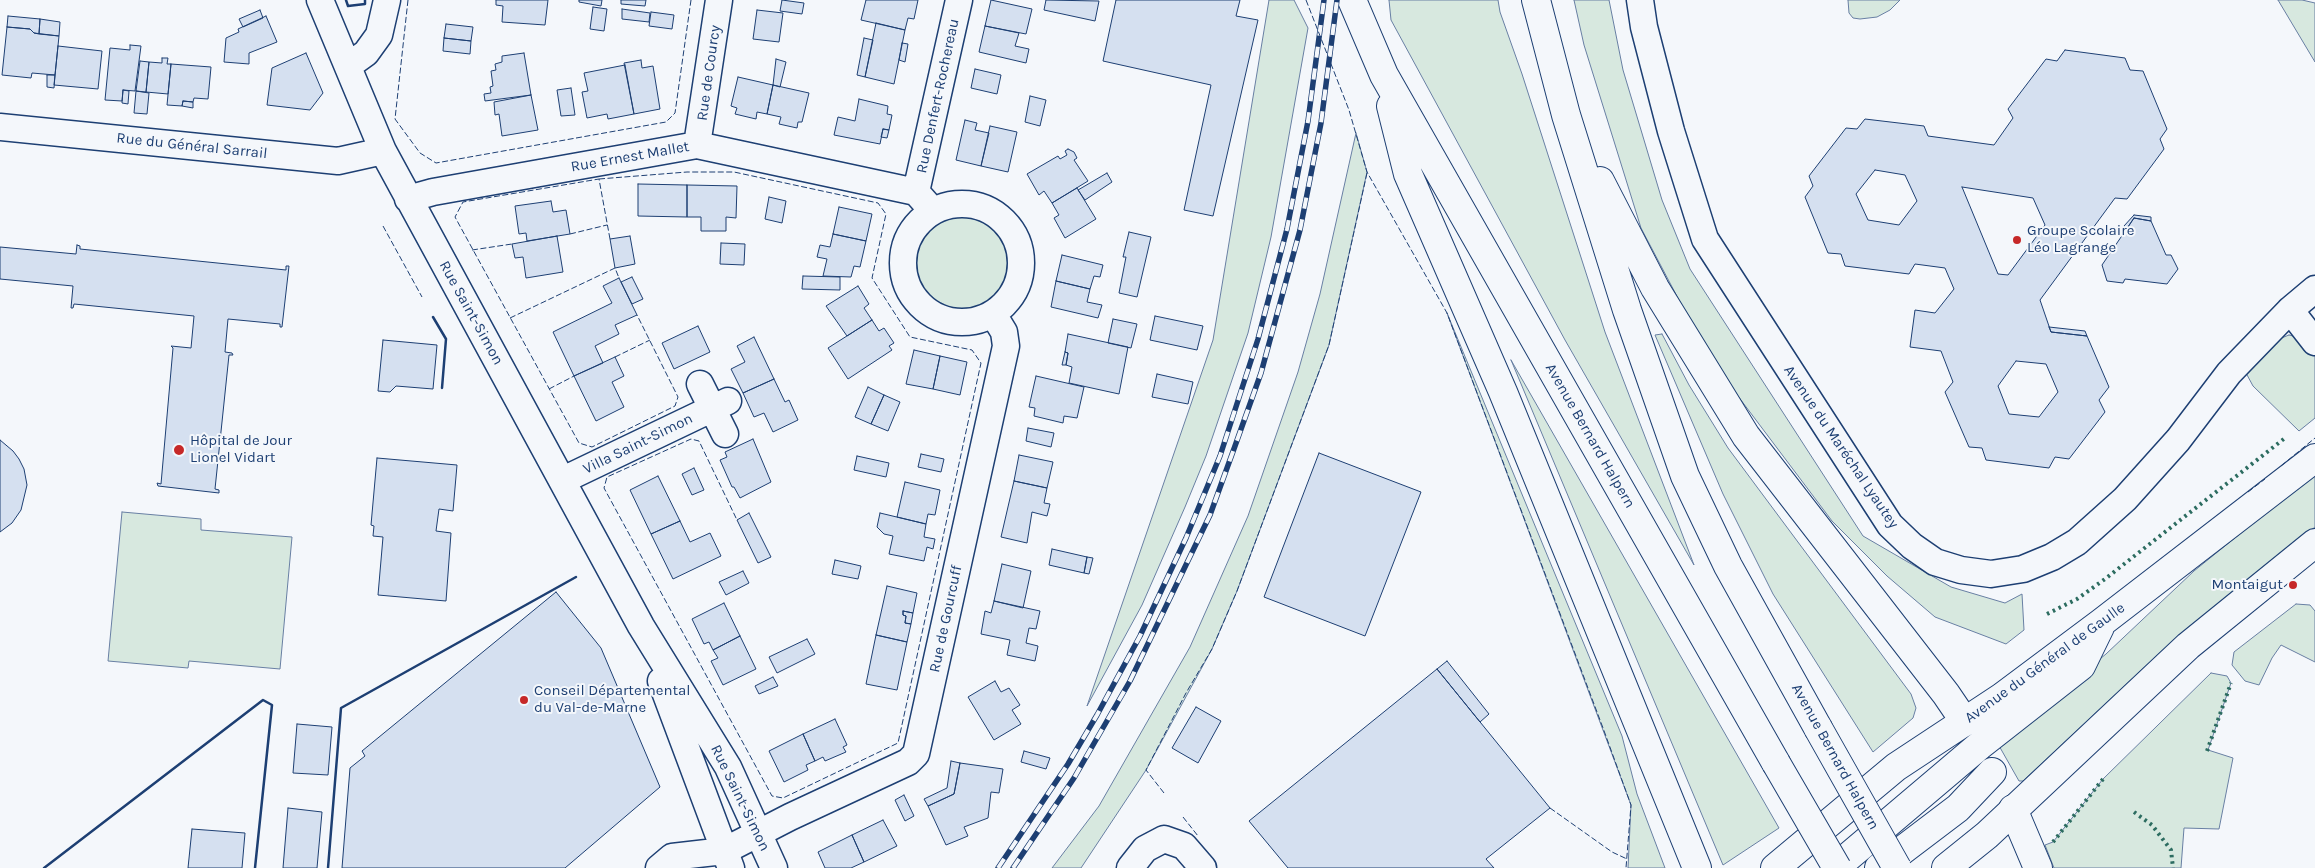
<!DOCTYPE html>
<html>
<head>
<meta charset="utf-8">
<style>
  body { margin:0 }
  canvas { display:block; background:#f4f7fb }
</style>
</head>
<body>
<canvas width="2315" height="868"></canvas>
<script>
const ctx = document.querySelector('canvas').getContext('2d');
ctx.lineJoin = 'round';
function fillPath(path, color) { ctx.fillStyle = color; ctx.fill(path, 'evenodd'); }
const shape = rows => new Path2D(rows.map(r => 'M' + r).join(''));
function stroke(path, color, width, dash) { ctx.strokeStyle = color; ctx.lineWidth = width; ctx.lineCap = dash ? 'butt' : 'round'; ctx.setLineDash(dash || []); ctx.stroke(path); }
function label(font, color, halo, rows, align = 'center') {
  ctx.font = font + ' Karla,sans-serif'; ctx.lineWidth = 4; ctx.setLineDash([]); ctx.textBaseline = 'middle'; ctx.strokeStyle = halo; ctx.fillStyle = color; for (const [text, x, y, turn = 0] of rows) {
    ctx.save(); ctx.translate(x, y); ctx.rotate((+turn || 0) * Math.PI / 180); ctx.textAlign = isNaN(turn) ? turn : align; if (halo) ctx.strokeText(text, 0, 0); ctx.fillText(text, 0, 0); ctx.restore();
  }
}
const green = shape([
  [1269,0,1294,0,1308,28,1271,237,1248,333,1206,456,1185,507,1142,605,1087,706,1213,340,1269,0],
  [1389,0,1498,0,1500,12,1522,74,1605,332,1694,565,1565,340,1391,20,1389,0],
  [1574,0,1609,0,1623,70,1662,200,1690,269,1863,536,1951,587,2005,603,2022,594,2024,630,2006,644,1935,617,1887,576,1832,521,1710,359,1641,228,1584,45,1574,0],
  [1848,0,1900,0,1890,10,1877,17,1860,19,1853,18,1849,13,1848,0],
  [2278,0,2302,0,2315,3,2315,62,2278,0],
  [1356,133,1367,172,1329,345,1237,591,1212,649,1146,770,1081,868,1052,868,1099,806,1190,647,1248,516,1298,372,1320,294,1356,133],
  '913 263a49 49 0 1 1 98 0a49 49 0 1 1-98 0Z',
  [1447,313,1622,736,1637,794,1665,868,1628,868,1631,805,1447,313],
  [1662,334,1689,385,1728,448,1911,694,1916,708,1913,718,1873,752,1773,594,1723,494,1655,335,1662,334],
  [2289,335,2297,337,2315,349,2315,418,2299,431,2253,386,2246,373,2274,341,2289,335],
  [1511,360,1779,828,1723,865,1511,360],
  [2315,473,2315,527,2164,649,2023,781,2019,781,1998,744,1999,741,2106,654,2194,571,2315,473],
  [122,512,201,519,201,530,292,537,280,669,189,661,188,668,108,661,122,512],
  [2296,604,2310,605,2315,611,2315,662,2281,645,2272,658,2259,685,2245,681,2232,665,2234,652,2296,604],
  [2211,673,2227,676,2231,683,2208,750,2233,758,2219,829,2184,828,2181,868,2054,868,2045,845,2053,842,2103,779,2211,673]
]);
fillPath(green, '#d7e8df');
stroke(green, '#687fa3', 1);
const building = shape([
  [496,0,548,0,545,25,502,22,503,6,496,5,496,0],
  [579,0,602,0,601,6,579,2,579,0],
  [621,0,646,0,645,6,621,4,621,0],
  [782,0,804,3,802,14,780,11,782,0],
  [866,0,918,0,914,19,908,18,905,30,861,20,866,0],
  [991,0,1032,9,1026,34,985,26,991,0],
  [1046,0,1099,1,1095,21,1044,10,1046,0],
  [1116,0,1240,0,1236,16,1258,20,1213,216,1184,210,1211,85,1103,61,1116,0],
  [593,7,607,9,604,31,590,29,593,7],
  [622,9,650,13,649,22,622,19,622,9],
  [260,10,263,18,243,27,239,19,260,10],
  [757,10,783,13,779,42,753,39,757,10],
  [651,12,674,15,672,29,649,26,651,12],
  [8,16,40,19,39,34,34,33,30,29,7,27,8,16],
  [266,16,277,42,249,53,249,64,224,62,226,38,239,32,238,29,266,16],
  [40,19,60,22,59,36,39,34,40,19],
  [876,23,905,30,894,84,865,77,876,23],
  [446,24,473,27,471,41,444,38,446,24],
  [985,26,1019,33,1015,46,1029,49,1026,63,979,52,985,26],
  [7,27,30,29,34,33,59,36,55,75,32,73,31,78,2,75,7,27],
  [444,38,471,41,470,54,443,51,444,38],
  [864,38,873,40,865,77,857,75,864,38],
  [902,43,908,44,905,62,899,60,902,43],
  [130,45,141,46,135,91,123,90,122,101,105,100,110,48,130,50,130,45],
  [58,46,102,51,98,89,54,85,58,46],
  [2065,50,2125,58,2130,70,2143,71,2167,129,2160,139,2164,149,2127,199,2115,198,2040,300,2051,332,2087,336,2109,387,2099,400,2105,412,2069,459,2055,457,2049,468,1986,460,1982,448,1969,447,1945,392,1953,382,1941,351,1910,347,1915,310,1935,313,1954,289,1945,268,1915,264,1909,274,1845,266,1841,254,1828,253,1805,197,1813,186,1809,176,1846,128,1857,129,1865,119,1924,126,1928,136,1994,145,2013,118,2008,109,2046,59,2057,61,2065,50],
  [1875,170,1905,175,1917,201,1899,225,1868,220,1856,194,1875,170],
  [1962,187,2033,198,2045,225,2008,275,1998,274,1962,187],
  [2016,361,2046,364,2058,392,2039,417,2009,414,1998,386,2016,361],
  [306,53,323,93,310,110,267,105,272,68,306,53],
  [524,53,531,95,485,101,484,94,491,93,490,87,493,86,491,71,496,70,495,64,502,62,502,56,524,53],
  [162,58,168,58,167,64,171,64,168,94,146,92,149,62,162,63,162,58],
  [776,59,786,62,780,87,773,85,776,59],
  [641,60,642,68,653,66,660,109,634,114,624,63,641,60],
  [140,61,149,62,146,92,136,91,140,61],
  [171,64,211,67,208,99,194,98,193,102,183,101,182,106,167,105,171,64],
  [625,65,634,114,608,119,607,114,587,118,582,92,588,91,584,73,625,65],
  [975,69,1001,75,997,94,971,88,975,69],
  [47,75,55,75,54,88,47,87,47,75],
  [738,77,773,85,767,114,757,112,756,119,735,114,737,108,731,106,738,77],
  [773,85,809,93,802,122,798,122,797,128,779,124,781,117,767,114,773,85],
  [571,88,575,115,561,116,557,90,571,88],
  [123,90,129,91,128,104,122,103,123,90],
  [136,91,149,93,147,114,134,113,136,91],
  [531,95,538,130,502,136,499,114,495,115,494,102,531,95],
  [1030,96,1046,100,1040,126,1025,122,1030,96],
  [859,99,888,106,887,114,892,115,889,130,883,129,880,144,834,135,838,117,855,121,859,99],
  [183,101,193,102,193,108,182,106,183,101],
  [965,120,977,123,975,130,989,133,981,166,956,160,965,120],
  [990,126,1017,132,1008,172,981,166,990,126],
  [883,129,889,130,887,138,881,137,883,129],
  [1068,149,1074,152,1077,158,1074,160,1088,181,1052,203,1044,191,1039,195,1027,174,1058,156,1060,159,1067,155,1065,151,1068,149],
  [1107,173,1112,182,1085,200,1078,190,1107,173],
  [638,184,687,185,687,217,638,216,638,184],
  [687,185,737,186,736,218,726,217,726,231,701,231,701,217,687,217,687,185],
  [1077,188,1096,219,1065,238,1054,218,1059,215,1052,203,1077,188],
  [769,197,786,201,782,223,765,219,769,197],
  [551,201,553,212,566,210,570,234,527,241,526,233,519,234,515,206,551,201],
  [839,207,872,214,866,241,833,234,839,207],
  [2134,215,2151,217,2151,221,2134,218,2126,230,2124,226,2134,215],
  [2134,218,2151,221,2166,255,2171,255,2178,269,2167,284,2125,279,2123,283,2107,281,2102,265,2134,218],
  [1129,232,1151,237,1137,297,1119,293,1126,257,1123,257,1129,232],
  [833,234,866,241,860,267,854,266,851,277,823,276,827,259,817,257,820,245,830,247,833,234],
  [557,236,563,272,526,278,523,257,515,258,512,244,557,236],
  [630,236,635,264,615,268,610,239,630,236],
  [721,243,745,244,744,265,720,264,721,243],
  [77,245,80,246,80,249,286,270,286,266,289,266,282,327,280,327,280,324,228,319,225,352,232,353,233,355,229,355,215,489,219,490,219,493,158,486,157,483,161,484,173,348,171,346,191,348,194,316,74,304,73,308,71,308,73,286,0,279,0,247,76,254,77,245],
  [1062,255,1103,265,1100,277,1094,276,1090,289,1056,281,1062,255],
  [803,276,840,277,840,290,802,289,803,276],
  [632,277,643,299,632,304,621,282,632,277],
  [619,278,637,315,615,325,619,334,595,346,603,363,574,376,553,332,612,303,603,286,619,278],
  [1056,281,1090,289,1087,302,1102,305,1098,318,1051,307,1056,281],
  [858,286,869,304,864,308,872,320,847,336,826,306,858,286],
  [1155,316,1203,326,1197,350,1150,340,1155,316],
  [1113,319,1137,324,1131,348,1108,343,1113,319],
  [872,320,879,331,884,328,894,343,889,346,892,350,848,379,828,348,872,320],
  [698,326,710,352,674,369,662,343,698,326],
  [2049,327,2085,331,2087,336,2051,332,2049,327],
  [1068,334,1128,347,1119,394,1069,383,1072,367,1066,365,1068,353,1065,352,1068,334],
  [754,337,774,379,743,393,731,369,745,362,737,346,754,337],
  [383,340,437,345,433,389,396,386,390,392,378,391,383,340],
  [914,350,940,356,933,389,906,384,914,350],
  [1065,352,1068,353,1066,365,1062,365,1065,352],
  [940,356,967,362,960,395,933,389,940,356],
  [615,357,624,376,612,382,624,407,596,421,574,376,615,357],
  [1157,374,1193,382,1188,404,1152,397,1157,374],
  [1036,376,1084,387,1077,418,1064,416,1063,423,1034,416,1035,408,1029,407,1036,376],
  [774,379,785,402,789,400,798,420,773,432,764,413,754,417,743,393,774,379],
  [868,387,884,395,871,424,855,417,868,387],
  [884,395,900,402,888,431,871,424,884,395],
  [1028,428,1054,433,1051,447,1026,441,1028,428],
  [753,439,771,482,740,498,734,487,732,487,720,460,727,457,725,452,753,439],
  [0,440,13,451,19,459,24,469,27,485,21,510,12,523,0,532,0,440],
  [1319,453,1421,492,1365,636,1264,597,1319,453],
  [921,454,944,459,941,472,918,467,921,454],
  [1019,455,1053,462,1047,488,1014,481,1019,455],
  [857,456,889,463,886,477,854,470,857,456],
  [377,458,457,465,453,511,439,509,436,531,451,533,446,601,378,595,383,537,373,536,374,526,371,525,377,458],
  [694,468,704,490,692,495,682,474,694,468],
  [658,476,680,521,651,534,630,490,658,476],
  [1014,481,1047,488,1044,503,1050,504,1047,516,1032,512,1027,543,1001,537,1014,481],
  [905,482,940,490,935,515,928,514,926,524,897,517,905,482],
  [749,513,771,557,758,563,737,520,749,513],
  [880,513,926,524,924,537,935,539,933,549,927,547,924,561,889,554,893,536,884,534,877,527,880,513],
  [680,521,690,542,710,533,721,556,673,579,651,534,680,521],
  [1052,549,1087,557,1084,573,1049,565,1052,549],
  [1087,557,1093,558,1089,574,1084,573,1087,557],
  [835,560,861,566,858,579,832,574,835,560],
  [1002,564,1031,571,1023,608,994,601,1002,564],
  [743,571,749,583,726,595,719,582,743,571],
  [887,586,917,593,913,613,903,611,903,615,906,616,905,623,911,624,907,642,876,635,887,586],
  [556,592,601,648,660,787,565,868,342,868,350,768,365,756,362,751,556,592],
  [994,601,1040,611,1036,629,1029,628,1026,643,1038,646,1035,661,1007,655,1010,640,981,634,985,611,991,613,994,601],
  [724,603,740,636,713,650,709,642,704,644,692,619,724,603],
  [903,611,913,613,911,624,905,623,906,616,903,615,903,611],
  [876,635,907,642,897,690,866,684,876,635],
  [740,636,756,669,723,685,711,661,718,658,713,650,740,636],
  [807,639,815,654,777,673,769,657,807,639],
  [1447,661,1489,714,1480,722,1437,669,1447,661],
  [1437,669,1550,808,1486,859,1494,868,1288,868,1249,821,1437,669],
  [773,677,778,686,759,694,755,686,773,677],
  [995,681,1001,692,1009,688,1020,705,1012,710,1021,724,994,740,968,697,995,681],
  [1196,707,1221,721,1198,763,1172,748,1196,707],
  [835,719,847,745,843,747,846,752,825,761,823,757,815,761,803,734,835,719],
  [297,724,332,727,328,775,293,773,297,724],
  [803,734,815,761,806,765,808,770,784,782,769,751,803,734],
  [1024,751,1050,758,1046,769,1021,762,1024,751],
  [951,761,960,763,954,794,928,806,924,799,947,788,951,761],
  [960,763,1003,769,999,793,991,792,988,818,964,827,968,836,946,845,928,806,954,794,960,763],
  [904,795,914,816,905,821,895,800,904,795],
  [288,808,322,812,317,868,283,868,288,808],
  [883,820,897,846,864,862,852,835,883,820],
  [192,829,245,833,242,868,188,868,192,829],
  [852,835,864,862,851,868,825,868,818,852,852,835]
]);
fillPath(building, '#d5e0f0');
stroke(building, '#1d3f73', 1);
const minor = shape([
  [320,0,383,151,641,626,728,767,774,868],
  [1640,0,1644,27,1671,131,1705,239,1890,525,1912,546,1935,562,1961,570,1991,574,2023,569,2052,557,2077,542,2125,499,2178,440,2229,373,2290,310,2315,289],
  [348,66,366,53,379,35,387,0],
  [0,127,338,161,383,151],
  [697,145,719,0],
  [916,192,959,0],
  [408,199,433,192,697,145,916,192,932,210],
  '903 263a59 59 0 1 1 118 0a59 59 0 1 1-118 0Z',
  [2290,310,2315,342],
  [700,384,725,434],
  [563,480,728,401],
  [661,681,731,868],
  [659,868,672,857,724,851,790,817,908,762,916,754,1006,346,1004,332,993,314],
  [1130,868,1145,849,1164,839,1184,846,1203,868]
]);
const secondary = shape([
  [1775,868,1896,767,2002,697,2101,623,2315,458],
  [1835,868,1979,746,2081,666,2100,627],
  [1879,868,1958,808,1992,772],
  [1946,868,1987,835,2188,646,2315,543]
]);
const trunk = shape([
  [1352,0,1384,75,1776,763],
  [1536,0,1566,115,1627,310,1685,476,1728,566,1818,728],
  [1391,106,1408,174,1503,392,1697,868],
  [1600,181,1655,288,1746,436,1946,694,1965,722],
  [2013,809,2038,868]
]);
stroke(minor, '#1d3f73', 29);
stroke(secondary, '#1d3f73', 30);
stroke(trunk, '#1d3f73', 30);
stroke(minor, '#f4f7fb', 26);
stroke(secondary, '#f4f7fb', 28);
stroke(trunk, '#f4f7fb', 28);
const rail = shape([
  [998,868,1068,764,1097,715,1140,636,1186,538,1220,456,1258,339,1287,229,1308,121,1324,0],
  [1013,868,1074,778,1130,681,1210,515,1235,446,1261,373,1300,230,1321,123,1337,0]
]);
stroke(rail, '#1d3f73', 5.5);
stroke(rail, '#f4f7fb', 4, [11]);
const trunkBridge = shape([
  [1818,728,1897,868],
  [1776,763,1837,868]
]);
stroke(trunkBridge, '#1d3f73', 30, []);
stroke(trunkBridge, '#f4f7fb', 28);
stroke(shape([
  [2047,614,2077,599,2105,579,2285,438],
  [2207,751,2231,683],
  [2134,812,2152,825,2171,850,2173,868],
  [2053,842,2103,779]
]), '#2c6c60', 4, [2.5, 4]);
stroke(shape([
  [408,0,395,119,420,153,436,163,666,122,675,113,691,0],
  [1306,0,1349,110,1367,172,1447,313,1603,728,1631,805,1626,868],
  [599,179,687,172,734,172,878,203,886,214,872,278,910,337,972,350,981,363,898,743,783,798,772,796,604,488,607,477,691,439,699,441,737,520],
  [383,226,422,297],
  [570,234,607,225],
  [610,239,599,179,463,202,455,217,579,443,592,447,675,406,678,397,637,315],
  [472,250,512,244],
  [510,318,615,268,619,278],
  [615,357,650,340],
  [549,389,574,376],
  [2281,466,2315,438],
  [2248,492,2265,479],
  [1164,793,1146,770,1186,693,1212,649,1237,591,1329,345,1367,173],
  [1550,808,1612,852,1627,859],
  [1183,817,1198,836]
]), '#1d3f73', 1, [6, 2.5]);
stroke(shape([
  [346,0,348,6,365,4,365,0],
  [433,317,446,339,442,388],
  [44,868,263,700,272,705,255,868],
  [328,868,341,708,576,577]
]), '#1d3f73', 2.5);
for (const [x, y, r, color] of [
  [2017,240,5,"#c62828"],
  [179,450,6,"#c62828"],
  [2293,585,5,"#c62828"],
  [524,700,5,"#c62828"]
]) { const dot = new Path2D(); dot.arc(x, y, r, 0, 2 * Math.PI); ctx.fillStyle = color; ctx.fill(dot); stroke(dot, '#f4f7fb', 2); }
label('15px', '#1d3f73', '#f4f7fb', [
  ["Rue de Courcy",709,73,-82],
  ["Rue Denfert-Rochereau",938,96,-78],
  ["Rue du Général Sarrail",192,146,6],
  ["Rue Ernest Mallet",630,157,-10],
  ["Rue Saint-Simon",471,313,61],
  ["Avenue Bernard Halpern",1590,436,60],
  ["Villa Saint-Simon",638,444,-26],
  ["Avenue du Maréchal Lyautey",1841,447,56],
  ["Rue de Gourcuff",946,619,-78],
  ["Avenue du Général de Gaulle",2045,663,-36],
  ["Avenue Bernard Halpern",1835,757,61],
  ["Rue Saint-Simon",740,798,64]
]);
label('15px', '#1d3f73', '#f4f7fb', [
  ["Groupe Scolaire",2027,231],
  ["Léo Lagrange",2027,248],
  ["Hôpital de Jour",190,441],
  ["Lionel Vidart",190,458],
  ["Montaigut",2283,585,"right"],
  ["Conseil Départemental",534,691],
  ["du Val-de-Marne",534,708]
], 'left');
</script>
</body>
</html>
